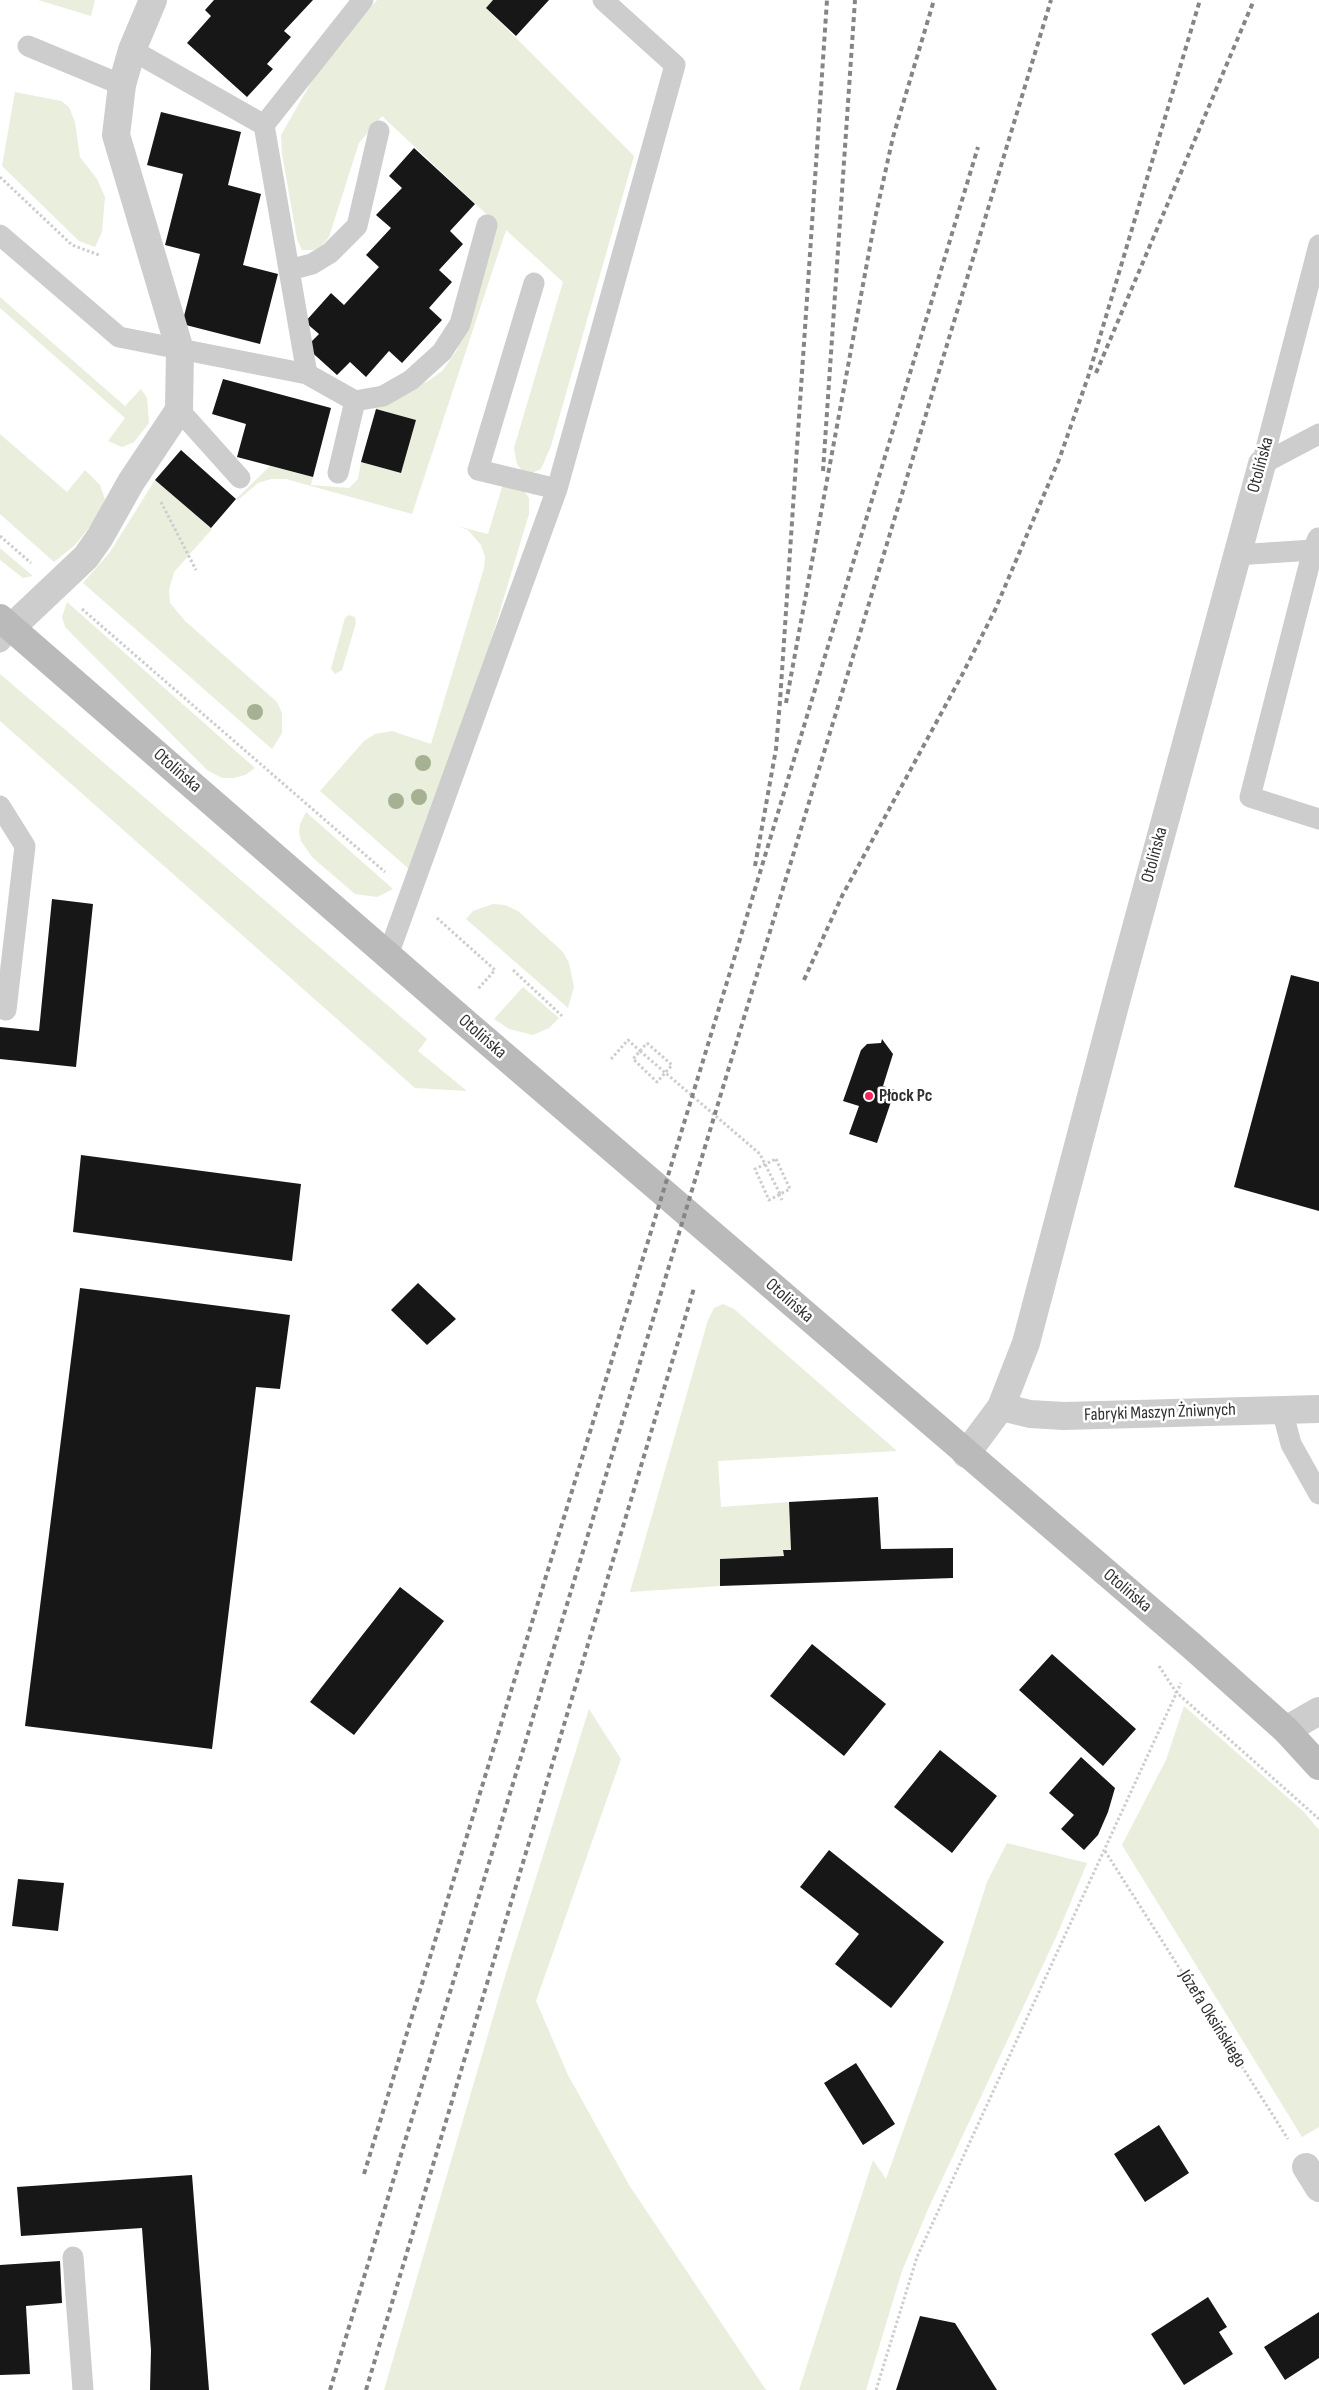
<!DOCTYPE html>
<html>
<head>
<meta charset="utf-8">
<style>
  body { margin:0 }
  canvas { display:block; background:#fff }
</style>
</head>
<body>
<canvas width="1319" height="2390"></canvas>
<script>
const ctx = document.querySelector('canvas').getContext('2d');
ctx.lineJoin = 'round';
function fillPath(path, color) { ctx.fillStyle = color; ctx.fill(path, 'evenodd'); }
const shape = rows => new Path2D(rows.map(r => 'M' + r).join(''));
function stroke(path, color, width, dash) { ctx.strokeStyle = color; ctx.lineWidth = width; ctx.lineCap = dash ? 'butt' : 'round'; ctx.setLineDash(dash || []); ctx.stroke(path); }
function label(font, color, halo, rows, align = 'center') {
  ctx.font = font + ' "Sofia Sans Condensed",sans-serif'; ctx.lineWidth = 5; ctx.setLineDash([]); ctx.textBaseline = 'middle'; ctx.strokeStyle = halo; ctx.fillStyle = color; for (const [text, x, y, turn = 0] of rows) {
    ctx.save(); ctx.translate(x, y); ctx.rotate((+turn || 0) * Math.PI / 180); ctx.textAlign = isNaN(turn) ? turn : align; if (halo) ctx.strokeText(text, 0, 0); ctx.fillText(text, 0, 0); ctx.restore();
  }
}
fillPath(shape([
  [38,0,95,0,91,16],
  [377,0,493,0,486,8,634,156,551,446,541,469,532,473,523,472,517,464,514,448,563,282,506,230,412,514,286,479,271,479,258,483,238,500,236,499,270,466,313,477,311,485,349,488,358,479,361,462,401,473,416,420,376,409,382,402,428,381,442,371,457,350,497,224,382,116,359,143,329,237,321,247,314,250,302,250,297,239,282,154,281,135,320,67],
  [15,92,61,101,69,107,75,122,80,157,97,179,105,197,102,232,95,247,79,241,2,166],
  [0,297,125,406,141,389,147,398,149,423,134,442,122,447,108,441,125,418,0,308],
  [0,434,67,492,85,470,100,485,105,499,96,519,75,545,54,562,0,514],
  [155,480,212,529,174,572,169,590,170,603,185,621,277,702,282,713,282,733,272,749,83,583,110,552],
  [503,484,521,488,525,492,529,498,529,514,432,837,410,870,320,791,364,741,375,734,392,731,431,744,484,568,485,557,481,545,468,530,457,526,488,534],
  [0,548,33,576,23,578,0,560],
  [67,602,255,768,245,775,234,778,222,778,207,770,65,627,62,617],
  [349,615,355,617,356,623,342,670,335,674,331,669,332,665,345,618],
  [0,674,427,1039,418,1051,467,1091,415,1088,0,721],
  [306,812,393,889,377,897,355,894,312,857,301,841,299,833,300,824],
  [493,904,505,905,518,911,563,952,569,963,574,987,568,1008,466,919,473,911],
  [523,987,559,1018,549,1028,533,1035,509,1029,494,1019],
  [723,1304,734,1309,897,1451,718,1461,721,1507,789,1502,791,1550,784,1550,784,1556,720,1559,720,1586,630,1592,708,1320,714,1308],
  [1184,1706,1304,1812,1319,1830,1319,2127,1302,2137,1122,1845,1166,1760],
  [589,1709,621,1759,536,2001,568,2075,629,2185,766,2390,384,2390,506,1973],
  [1007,1843,1087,1863,1057,1935,929,2207,902,2271,866,2390,799,2390,873,2160,886,2179,949,2002,987,1882]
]), '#e9eedd');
fillPath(shape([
  [214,0,313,0,284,31,291,37,267,64,273,69,247,97,187,43,211,16,205,10],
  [493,0,549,0,516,36,486,8],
  [161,112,241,132,228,185,261,194,243,265,278,274,260,344,182,324,200,254,165,245,183,174,147,165],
  [414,148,475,204,450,231,463,244,439,270,452,282,429,308,442,320,402,363,389,351,366,377,350,362,337,375,306,347,319,334,305,322,331,293,344,305,379,267,366,255,391,228,376,215,402,188,389,176],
  [223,379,331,408,313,477,237,457,246,424,212,414],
  [376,409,416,420,401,473,361,462],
  [181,450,236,499,211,528,155,480],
  [52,899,93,904,76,1067,0,1059,0,1027,39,1031],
  [1291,975,1319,982,1319,1211,1234,1187],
  [882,1039,893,1054,883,1086,895,1090,877,1143,849,1134,859,1106,843,1101,861,1050,867,1044,881,1043],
  [81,1155,301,1184,292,1261,73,1232],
  [418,1283,456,1319,427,1345,391,1310],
  [80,1288,290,1315,280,1389,256,1387,212,1749,25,1726],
  [878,1497,881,1549,953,1548,953,1578,720,1586,720,1559,784,1556,783,1550,791,1550,789,1502],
  [400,1587,444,1621,354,1735,310,1702],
  [812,1644,886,1704,844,1756,770,1696],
  [1052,1654,1136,1729,1103,1766,1019,1690],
  [940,1750,997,1796,952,1853,894,1807],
  [1081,1757,1115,1788,1108,1812,1098,1835,1084,1850,1061,1829,1074,1815,1049,1793],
  [829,1850,944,1942,891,2008,835,1964,859,1934,800,1887],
  [18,1879,64,1883,58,1931,12,1926],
  [856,2063,895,2124,863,2145,824,2083],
  [1159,2125,1189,2173,1145,2202,1114,2154],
  [192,2175,209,2390,150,2390,151,2350,142,2228,21,2236,17,2187],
  [60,2261,62,2303,26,2306,30,2374,0,2375,0,2265],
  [1208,2297,1227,2327,1219,2332,1233,2354,1184,2385,1151,2334],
  [1319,2312,1319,2358,1285,2380,1264,2347],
  [920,2316,955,2323,997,2390,896,2390]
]), '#171717');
stroke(shape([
  [0,177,72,245,99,255],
  [161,502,196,570],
  [0,536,31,563],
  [82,609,385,872],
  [437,918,495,970,478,989],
  [513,970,562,1016],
  [647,1043,672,1065,657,1082,633,1059,647,1043],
  [640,1051,760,1154,780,1194],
  [611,1059,628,1040,640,1051],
  [776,1159,790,1189,769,1200,755,1169,776,1159],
  [779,1194,782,1200],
  [1159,1666,1176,1692,1319,1819],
  [1105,1851,1288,2139],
  [876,2390,917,2257,1181,1683]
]), '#cdcdcd', 3, [2.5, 2.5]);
stroke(shape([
  [28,46,122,85],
  [264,125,363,0],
  [0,235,119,337,307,374,264,125,132,50],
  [289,270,312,264,330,253,357,226,379,131],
  [307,374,355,401,338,473],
  [355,401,383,396,411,380,442,352,460,324,487,225],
  [179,410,240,478],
  [1262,464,1319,245],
  [1262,464,1319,434],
  [557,489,675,65,603,0],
  [1313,550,1250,797,1319,819],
  [1236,555,1313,550,1318,538],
  [0,642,12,627],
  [0,806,25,846,6,1010],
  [388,955,557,489,478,470,534,283],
  [1282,1410,1291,1444,1319,1494],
  [73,2257,83,2390]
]), '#cdcdcd', 21);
stroke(shape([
  [12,627,86,557,100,537,131,482,179,410,180,350,116,135,122,85,132,50,153,0],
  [1001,1407,1030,1414,1064,1416,1319,1409],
  [966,1454,1001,1407,1026,1343,1118,994,1262,464],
  [1286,1730,1319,1711],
  [1306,2167,1319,2188]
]), '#cdcdcd', 28);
stroke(shape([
  [0,618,467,1024,1193,1647,1286,1730,1319,1766]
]), '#bababa', 28);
stroke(shape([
  [1096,373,1254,0],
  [823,471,855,0],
  [786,703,876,214,893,137,934,0],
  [755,866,776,749,780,701,827,0],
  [804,980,842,896,962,675,995,610,1060,457,1088,377,1200,0],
  [364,2174,734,959,978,147],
  [330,2390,1051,0],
  [366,2390,694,1288]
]), '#858585', 4, [5, 4]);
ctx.fillStyle = '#a5b192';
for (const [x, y] of [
  [255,712],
  [423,763],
  [419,797],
  [396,801]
]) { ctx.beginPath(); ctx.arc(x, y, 8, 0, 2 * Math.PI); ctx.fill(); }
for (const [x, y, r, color] of [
  [869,1096,5,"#f72356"]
]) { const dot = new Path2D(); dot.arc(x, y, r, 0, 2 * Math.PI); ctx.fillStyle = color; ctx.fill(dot); stroke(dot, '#fff', 2); }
label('18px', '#303030', '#fff', [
  ["Otolińska",1261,465,-75],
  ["Otolińska",177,771,41],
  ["Otolińska",1155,855,-75],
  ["Otolińska",482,1037,41],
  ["Otolińska",789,1301,41],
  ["Fabryki Maszyn Żniwnych",1160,1413,-2],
  ["Otolińska",1127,1591,40],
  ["Józefa Oksińskiego",1212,2019,58]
]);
label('bold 18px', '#303030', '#fff', [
  ["Płock Pc",879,1096]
], 'left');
</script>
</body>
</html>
